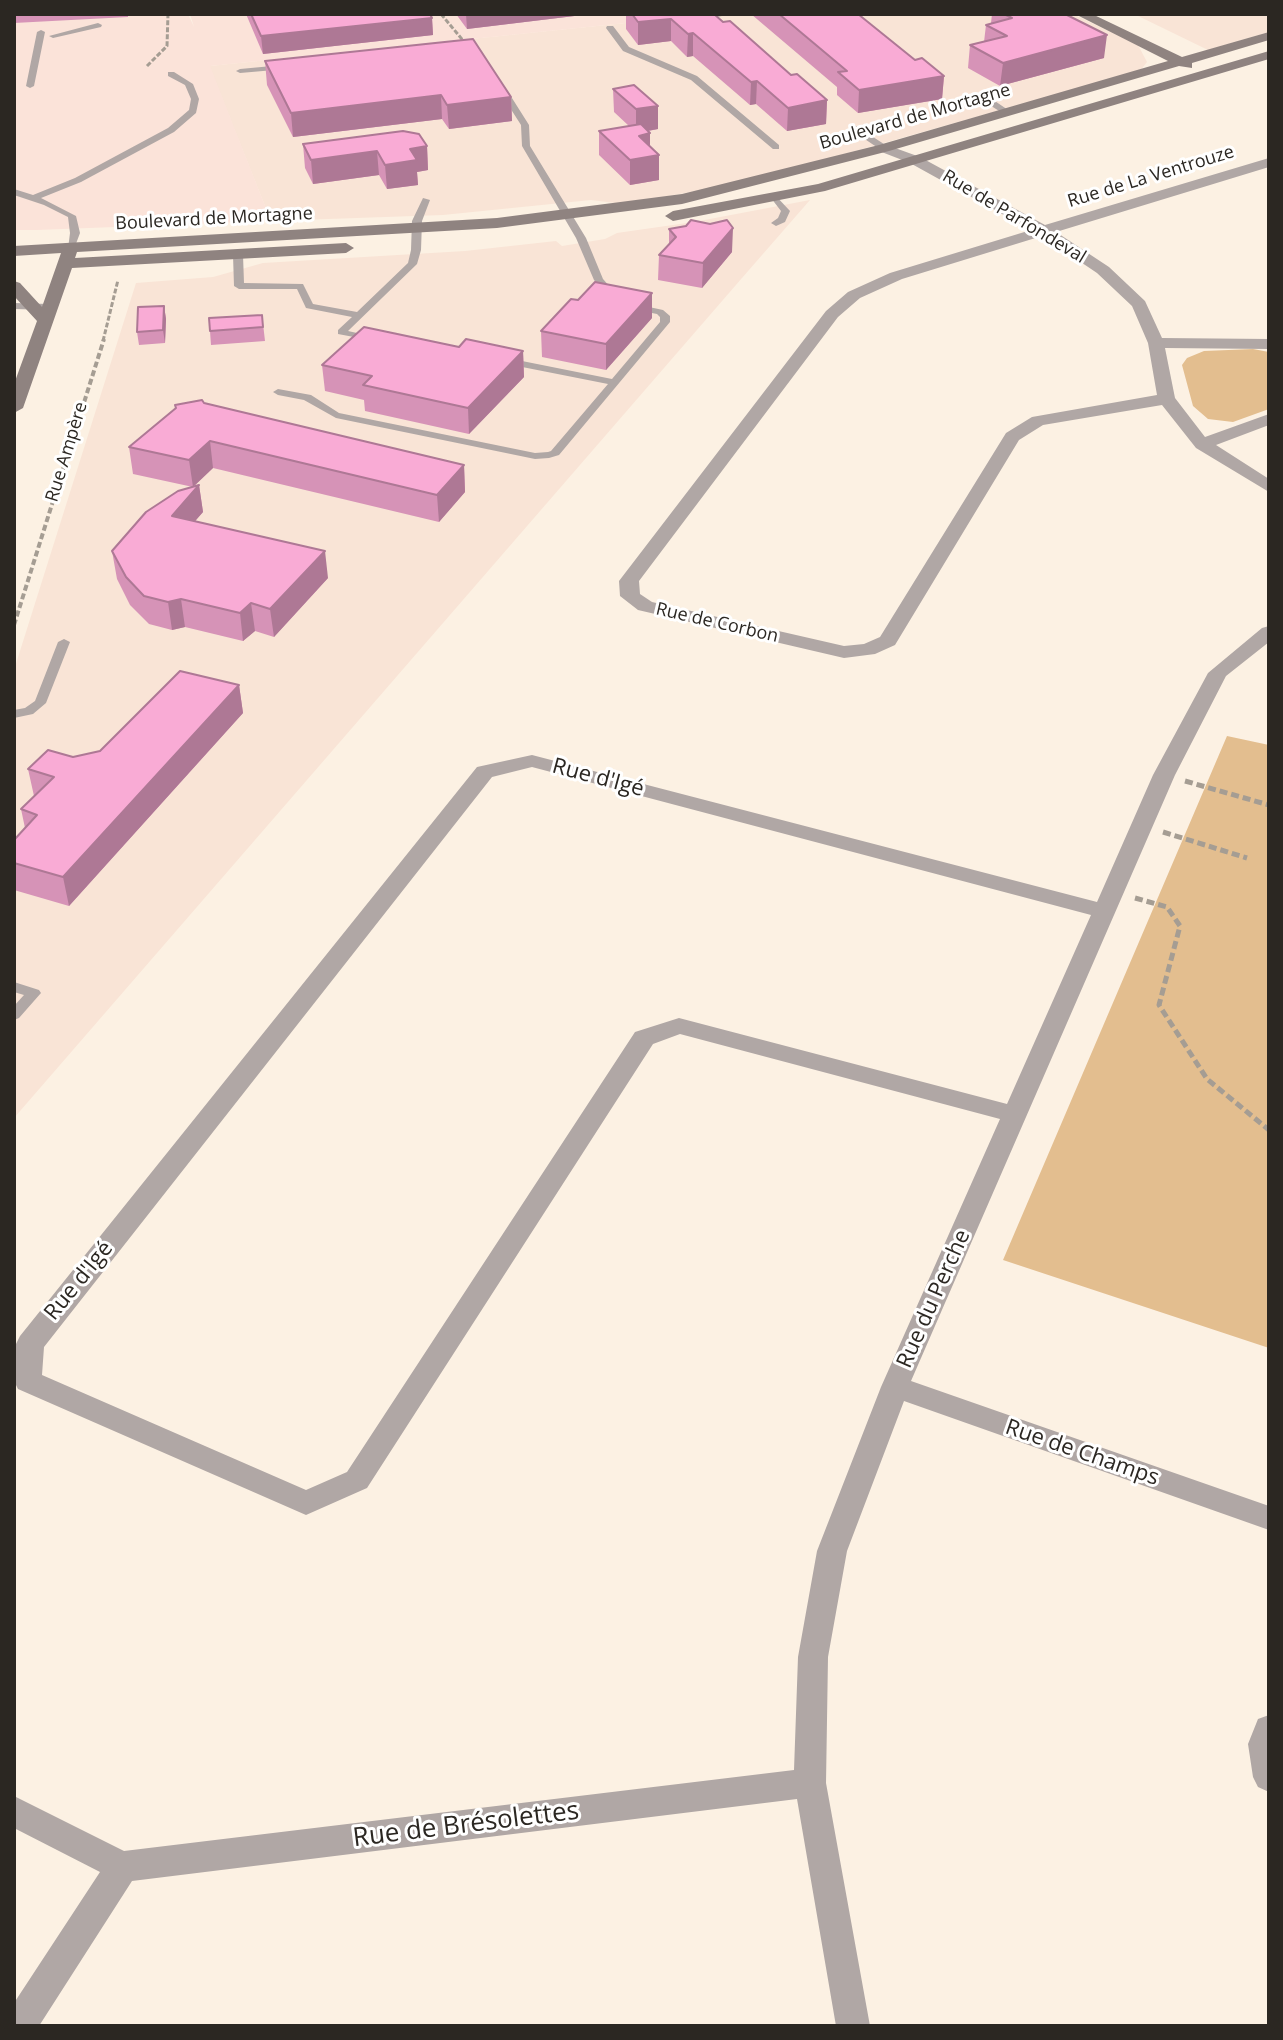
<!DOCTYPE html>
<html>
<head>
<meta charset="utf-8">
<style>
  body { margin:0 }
  #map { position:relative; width:1283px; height:2040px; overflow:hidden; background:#fcf1e3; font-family:"Open Sans",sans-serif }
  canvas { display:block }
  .frame { position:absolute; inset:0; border:16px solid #2b2722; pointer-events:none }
</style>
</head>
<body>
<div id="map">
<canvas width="1283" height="2040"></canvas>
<div class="frame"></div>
</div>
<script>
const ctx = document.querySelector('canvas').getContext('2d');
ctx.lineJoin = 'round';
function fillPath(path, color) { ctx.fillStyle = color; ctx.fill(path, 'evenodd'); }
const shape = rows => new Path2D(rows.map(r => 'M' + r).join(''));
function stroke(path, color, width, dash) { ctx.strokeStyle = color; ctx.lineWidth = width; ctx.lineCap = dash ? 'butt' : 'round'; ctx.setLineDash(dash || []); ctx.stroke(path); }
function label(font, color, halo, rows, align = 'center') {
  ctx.font = font + ' "Open Sans",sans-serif'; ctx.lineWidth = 6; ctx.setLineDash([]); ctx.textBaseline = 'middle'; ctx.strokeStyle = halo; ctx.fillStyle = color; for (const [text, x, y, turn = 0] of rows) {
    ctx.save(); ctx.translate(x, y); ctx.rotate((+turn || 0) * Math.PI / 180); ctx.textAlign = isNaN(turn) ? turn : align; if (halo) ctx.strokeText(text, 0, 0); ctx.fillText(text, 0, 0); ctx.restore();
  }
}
fillPath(shape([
  [713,14,1073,14,1138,45,1147,62,1140,71,830,158,702,190,623,204,591,200,443,215,271,221,209,66],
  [1134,14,1269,14,1269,32,1208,50],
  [810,200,742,278,14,1118,14,670,136,283,213,277,263,263,465,251,556,241,562,246,605,239,617,233,694,222]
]), '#f9e4d6');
fillPath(shape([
  [14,14,188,14,194,27,190,14,713,14,210,66,271,221,37,230,14,230]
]), '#fbe3d9');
fillPath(shape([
  [1253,349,1269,352,1269,409,1233,422,1208,419,1193,406,1182,365,1187,358,1204,351],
  [1227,736,1269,745,1269,1348,1003,1260]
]), '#e3be8f');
stroke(shape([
  [441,14,466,44],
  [147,66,167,46,168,14],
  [103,341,118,280]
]), '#a59d93', 3, [5, 2]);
stroke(shape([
  [14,625,104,339]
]), '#a59d93', 4, [6, 3]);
stroke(shape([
  [1185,781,1269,805],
  [1163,832,1247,858],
  [1135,898,1167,907,1180,926,1159,1005,1207,1079,1269,1130]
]), '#a59d93', 5, [8, 4]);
fillPath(shape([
  [711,14,734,14,698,20,694,18,711,14],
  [98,23,102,25,101,27,53,38,49,36,98,23],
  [607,26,613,26,629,47,697,76,779,145,779,149,773,149,691,80,623,51,606,28,607,26],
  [41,30,45,32,34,86,30,88,26,86,37,32,41,30],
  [283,65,286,65,286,69,240,73,236,71,240,69,283,65],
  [168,72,174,72,193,84,199,99,196,113,174,132,81,182,41,198,76,216,80,233,74,249,68,249,70,233,68,217,44,205,14,195,14,189,33,195,75,178,168,128,189,110,191,99,185,85,168,76,168,72],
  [499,87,505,87,529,125,530,146,586,238,603,279,617,295,617,299,611,299,594,280,576,238,522,146,521,125,498,89,499,87],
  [980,95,986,95,1011,112,1004,114,980,99,980,95],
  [853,124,887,146,887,150,881,150,850,129,849,127,853,124],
  [775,195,790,211,785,222,776,226,771,223,778,218,781,211,771,198,775,195],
  [423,198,430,200,422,221,421,250,417,264,348,331,375,337,375,341,338,334,338,330,352,317,306,308,297,289,239,289,234,286,233,255,238,252,243,255,244,283,303,284,313,304,357,312,408,263,411,250,412,221,423,198],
  [14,303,49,304,54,307,49,310,14,309,14,303],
  [635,304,663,310,670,316,670,322,559,455,549,458,535,459,336,418,304,400,278,395,273,392,278,389,311,395,339,413,535,453,548,452,551,451,608,384,507,364,502,361,507,358,612,379,660,322,660,317,657,314,632,309,632,305,635,304],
  [64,639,70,642,46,703,33,714,14,718,14,710,25,708,35,701,58,642,64,639],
  [14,982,39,990,41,993,19,1018,14,1020,14,1006,24,995,14,992,14,982]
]), '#b0a7a5');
fillPath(shape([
  [884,144,920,157,1045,225,1269,158,1269,167,1056,232,1109,267,1145,301,1162,338,1269,339,1269,349,1165,348,1175,398,1205,437,1269,414,1269,425,1216,445,1269,479,1269,492,1196,448,1162,405,1043,425,1019,440,895,645,875,654,844,658,638,610,620,596,619,581,826,311,848,292,890,273,1031,230,910,163,879,151,879,145,884,144],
  [1042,236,1097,273,1132,306,1148,343,1157,395,1032,417,1006,433,880,637,864,644,844,646,652,602,640,594,639,581,838,317,860,298,902,279,1042,236],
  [1269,626,1269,642,1226,676,1175,775,911,1381,1269,1506,1269,1530,904,1401,847,1551,828,1657,826,1783,870,2026,836,2026,797,1799,132,1881,39,2026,14,2026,14,2003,100,1872,14,1828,14,1796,124,1851,794,1770,798,1657,817,1551,881,1387,1000,1119,680,1034,653,1044,367,1488,306,1515,18,1389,14,1381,16,1344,20,1336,477,767,532,755,1097,902,1153,775,1208,673,1262,628,1269,626],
  [532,767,1091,915,1007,1104,679,1018,635,1032,347,1472,306,1490,42,1375,44,1347,492,777,532,767],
  [1269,1715,1269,1792,1258,1787,1253,1777,1248,1744,1258,1719,1269,1715]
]), '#b0a7a5');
fillPath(shape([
  [1075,14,1092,14,1182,57,1269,32,1269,40,1192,63,1192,68,1179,66,889,151,682,204,497,228,77,252,75,258,346,243,354,248,346,253,72,268,23,408,14,413,14,384,37,321,14,296,14,281,20,283,42,307,61,253,14,256,14,246,497,218,682,194,879,145,1168,61,1075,14],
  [1269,51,1269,59,825,191,673,221,665,216,673,211,818,184,1269,51]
]), '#8f8380');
fillPath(shape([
  [14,14,128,14,128,17,14,23],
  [246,14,430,14,432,18,433,35,263,54],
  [456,14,591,14,467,29],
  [626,14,714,14,791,75,827,100,826,124,787,131,756,104,750,105,693,56,687,57,671,41,638,45,626,29],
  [751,14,858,14,915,60,944,76,942,99,858,113,837,95,837,87],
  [992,14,1065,14,1104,58,1000,86,968,68,970,45,984,42,986,25,991,23],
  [265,61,511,97,512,121,449,129,442,119,293,137,267,85],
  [613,89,658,106,658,129,648,131,650,147,659,180,630,185,599,155,599,131,629,126,614,112],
  [303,144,427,146,428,170,417,172,418,185,387,189,379,175,313,184,305,168],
  [669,229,732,252,702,288,658,280,659,255,669,244],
  [164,306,166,319,165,343,139,345,137,332],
  [262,315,265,341,211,345,210,331],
  [652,318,606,370,542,357,541,331],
  [459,347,523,351,524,377,469,434,365,411,364,400,325,391,322,365],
  [204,403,464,465,465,492,439,522,213,468,193,487,133,474,129,447],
  [199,485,203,512,195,521,328,578,274,637,255,631,243,641,185,627,172,630,149,624,130,605,117,579,112,551],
  [239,685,243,713,69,906,14,890,14,840,25,828,21,809,34,796,28,769,100,751]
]), '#d693b7');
fillPath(shape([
  [466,14,591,14,467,29],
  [432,18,433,35,263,54,261,36],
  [671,19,671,41,638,45,638,22],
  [693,33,693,56,687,57,688,34],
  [1107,35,1104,58,1000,86,1003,63],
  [944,76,942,99,858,113,859,90],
  [757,81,756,104,750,105,751,82],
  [441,95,442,119,293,137,291,113],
  [511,97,512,121,449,129,447,105],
  [827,100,826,124,787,131,788,108],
  [658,106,658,129,636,133,636,109],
  [650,133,650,157,659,155,659,180,630,185,630,160,639,136],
  [427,146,428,170,417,172,418,185,387,189,385,165,410,149],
  [377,151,379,175,313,184,311,160],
  [733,228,732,252,702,288,703,263],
  [652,293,652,318,606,370,606,344],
  [164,306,166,319,165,343,163,330],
  [523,351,524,377,469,434,468,408],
  [210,441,213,468,193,487,189,460],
  [464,465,465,492,439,522,437,495],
  [199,485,203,512,176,543,172,516],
  [325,551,328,578,274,637,270,609],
  [181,599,185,627,172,630,168,602],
  [251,603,255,631,243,641,240,613],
  [239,685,243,713,69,906,63,877]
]), '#ae7895');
const building = shape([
  [251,14,430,14,432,18,261,36,251,14],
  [632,14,714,14,723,22,730,21,791,75,797,74,827,100,788,108,757,81,751,82,693,33,688,34,671,19,638,22,632,14],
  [779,14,858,14,915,60,922,58,944,76,859,90,838,72,847,71,779,14],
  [1004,14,1065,14,1107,35,1003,63,970,45,1007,36,986,25,1012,18,1004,14],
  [473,39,511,97,447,105,441,95,291,113,265,61,473,39],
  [634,85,658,106,636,109,613,89,634,85],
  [641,124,650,133,639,136,659,155,630,160,599,131,641,124],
  [403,131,419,134,427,146,410,149,417,160,385,165,377,151,311,160,303,144,403,131],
  [691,220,710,224,727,220,733,228,703,263,659,255,676,237,669,229,686,226,691,220],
  [595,282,652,293,606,344,541,331,571,299,578,300,595,282],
  [164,306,163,330,137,332,138,307,164,306],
  [262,315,263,327,210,331,209,318,262,315],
  [364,327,459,347,466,339,523,351,468,408,363,385,372,376,322,365,364,327],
  [202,400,204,403,464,465,437,495,210,441,189,460,129,447,176,408,175,405,202,400],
  [199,485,172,516,325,551,270,609,251,603,240,613,181,599,168,602,144,596,126,577,112,551,146,512,178,491,199,485],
  [180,671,239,685,63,877,14,863,14,840,37,815,21,809,54,777,28,769,48,750,73,757,100,751,180,671]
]);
fillPath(building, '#f9abd5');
stroke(building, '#ae7895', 2);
label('18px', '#2b2722', '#fff', [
  ["Boulevard de Mortagne",915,117,-16],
  ["Rue de La Ventrouze",1151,177,-17],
  ["Rue de Parfondeval",1014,217,31],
  ["Boulevard de Mortagne",214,219,-3],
  ["Rue Ampère",67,452,-73],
  ["Rue de Corbon",717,623,13]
]);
label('22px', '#2b2722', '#fff', [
  ["Rue d'Igé",598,778,15],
  ["Rue d'Igé",79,1281,-51],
  ["Rue du Perche",934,1299,-66],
  ["Rue de Champs",1082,1453,19]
]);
label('26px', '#2b2722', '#fff', [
  ["Rue de Brésolettes",466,1825,-7]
]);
</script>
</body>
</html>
